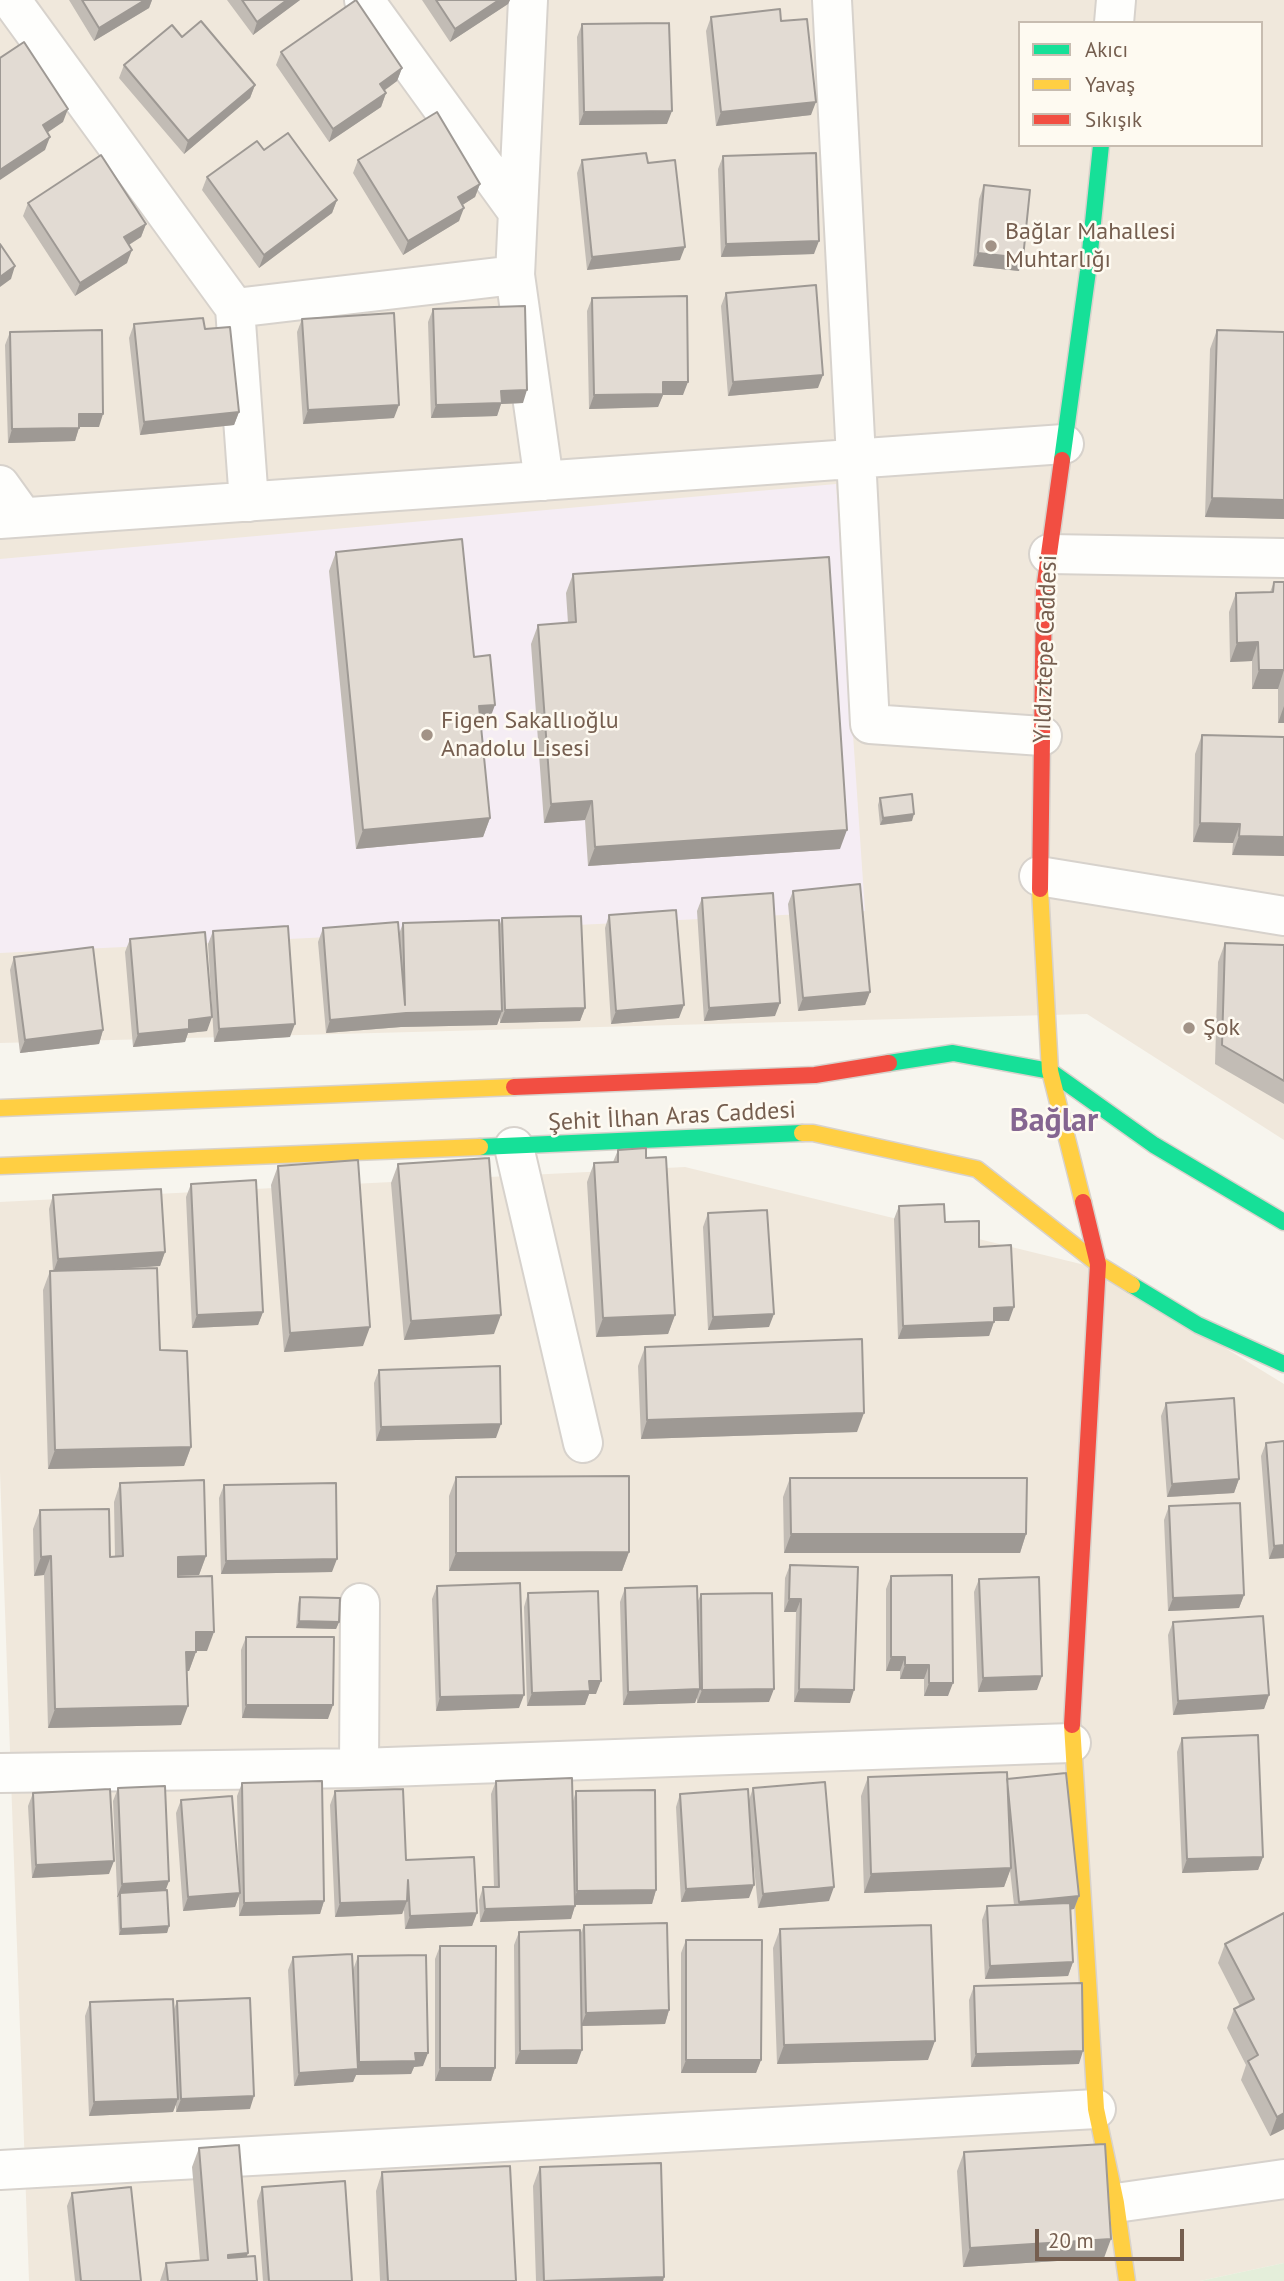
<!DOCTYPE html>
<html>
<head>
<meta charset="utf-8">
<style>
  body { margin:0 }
  #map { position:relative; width:1284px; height:2281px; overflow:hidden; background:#f7f5ee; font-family:"PT Sans",sans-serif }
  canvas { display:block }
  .legend { position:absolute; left:1018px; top:21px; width:245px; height:126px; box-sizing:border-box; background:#fefaf1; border:2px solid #c7bcb0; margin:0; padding:9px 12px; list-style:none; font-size:21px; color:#755e4f }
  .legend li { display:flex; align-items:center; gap:14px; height:35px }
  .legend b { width:35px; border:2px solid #c7bcb0 }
  .scale { position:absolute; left:1035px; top:2229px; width:149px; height:32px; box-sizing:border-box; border:4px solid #755e4f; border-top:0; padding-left:9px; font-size:21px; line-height:24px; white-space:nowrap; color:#755e4f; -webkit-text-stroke:5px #fefaf1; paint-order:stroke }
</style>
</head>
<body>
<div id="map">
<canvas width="1284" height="2281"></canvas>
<ul class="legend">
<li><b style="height:9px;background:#16e098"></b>Akıcı</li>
<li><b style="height:9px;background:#ffcf43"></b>Yavaş</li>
<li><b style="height:9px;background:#f24e42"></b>Sıkışık</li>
</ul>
<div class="scale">20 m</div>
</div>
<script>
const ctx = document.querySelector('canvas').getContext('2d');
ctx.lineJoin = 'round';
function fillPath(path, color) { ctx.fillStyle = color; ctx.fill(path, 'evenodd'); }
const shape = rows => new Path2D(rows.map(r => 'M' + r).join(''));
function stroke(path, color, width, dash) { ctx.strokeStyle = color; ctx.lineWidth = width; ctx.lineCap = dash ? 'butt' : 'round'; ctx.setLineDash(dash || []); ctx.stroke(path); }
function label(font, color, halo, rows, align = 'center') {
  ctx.font = font + ' "PT Sans",sans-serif'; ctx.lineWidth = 5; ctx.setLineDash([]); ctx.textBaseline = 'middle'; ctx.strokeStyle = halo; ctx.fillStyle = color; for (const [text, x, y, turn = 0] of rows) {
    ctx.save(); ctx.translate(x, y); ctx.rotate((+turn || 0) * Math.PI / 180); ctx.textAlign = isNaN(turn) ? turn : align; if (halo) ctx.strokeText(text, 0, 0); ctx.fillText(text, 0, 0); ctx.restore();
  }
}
fillPath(shape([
  [0,0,1284,0,1284,1140,1087,1014,0,1043],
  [1020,23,1261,23,1261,145,1020,145],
  [685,1167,1093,1267,1284,1384,1284,2263,1200,2281,29,2281,0,1472,0,1202]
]), '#f0e8dc');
fillPath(shape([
  [836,484,865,911,0,953,0,559]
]), '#f5edf4');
fillPath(shape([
  [1284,2263,1284,2281,1200,2281]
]), '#e4eeda');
const street = shape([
  [11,0,235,308,249,502],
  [364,0,517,211],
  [832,0,870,724,1042,736],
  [1114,23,1116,0],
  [515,275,528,0],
  [235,308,515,275,544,481],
  [0,485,23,517],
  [0,519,1064,444],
  [1049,554,1284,558],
  [1039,876,1284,916],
  [514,1147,583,1443],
  [359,1768,360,1603],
  [0,1773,359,1768,1071,1743],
  [0,2170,1096,2109],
  [1116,2203,1284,2179]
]);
const fast = shape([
  [1062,460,1088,271,1101,145],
  [889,1063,953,1053,1050,1071,1154,1145,1284,1222],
  [480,1147,802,1133],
  [1132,1285,1198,1325,1284,1364]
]);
const slow = shape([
  [1040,889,1050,1071,1083,1202],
  [0,1108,514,1087],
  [802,1133,813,1133,977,1169,1098,1264,1132,1285],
  [0,1166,480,1147],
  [1072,1725,1096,2109,1116,2203,1127,2281]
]);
const jam = shape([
  [1040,889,1044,590,1062,460],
  [514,1087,815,1075,889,1063],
  [1072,1725,1098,1264,1083,1202]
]);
stroke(street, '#d7d2cc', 42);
stroke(fast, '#d8d2cc', 19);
stroke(slow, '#d8d2cc', 19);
stroke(jam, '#d8d2cc', 19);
stroke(street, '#fefefc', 38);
stroke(fast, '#16e098', 16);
stroke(slow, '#ffcf43', 16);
stroke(jam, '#f24e42', 16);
fillPath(shape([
  [69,0,152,0,149,8,94,41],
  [227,0,300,0,253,35],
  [422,0,510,0,508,4,450,42],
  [711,17,781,21,811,115,716,126,706,31],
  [582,24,667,124,579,125,577,37],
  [182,37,255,85,250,98,184,154,119,78,124,65],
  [281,52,402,68,397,81,384,91,386,93,381,107,329,142,276,65],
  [264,150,337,200,332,213,259,268,202,190,207,177],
  [723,156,814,254,721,257,718,169],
  [358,160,480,184,475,197,462,205,459,221,403,255,353,173],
  [582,160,648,163,680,260,587,270,577,173],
  [984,185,1019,271,973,266,979,199],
  [28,203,146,224,141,237,129,245,127,263,75,296,23,216],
  [726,293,818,388,728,396,721,306],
  [592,298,683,395,663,395,658,407,589,409,587,311],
  [433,309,523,403,501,404,497,416,431,418,428,322],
  [302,319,394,418,303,424,297,332],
  [134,324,205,329,239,412,234,425,140,435,129,338],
  [1217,330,1284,332,1284,519,1205,517,1210,349],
  [10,332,99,427,79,427,75,441,8,443,5,345],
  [336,552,474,657,488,724,480,725,490,818,483,837,356,849,329,571],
  [573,574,840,849,588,866,585,820,544,823,531,644,538,625,568,623,566,593],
  [1274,582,1284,582,1284,723,1278,723,1278,689,1252,689,1252,661,1230,662,1229,612,1236,593,1270,592],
  [1202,735,1284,737,1232,855,1233,843,1193,842,1195,754],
  [880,798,912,821,880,825,878,805],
  [793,891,870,992,865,1005,798,1011,788,904],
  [702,898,775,1016,704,1021,697,911],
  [609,915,679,1018,611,1024,605,928],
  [502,918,585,1008,580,1021,500,1023,500,1017,497,1025,401,1027,326,1033,318,942,323,928,399,934,403,923,499,927],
  [213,931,290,1037,214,1042,208,944],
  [130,939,207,1031,188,1033,185,1042,133,1047,125,952],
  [1225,943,1284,945,1284,1104,1215,1064,1218,962],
  [14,957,103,1030,99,1044,20,1053,10,970],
  [618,1150,646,1158,675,1315,668,1334,596,1337,587,1182,594,1163,613,1162],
  [398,1164,494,1334,404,1340,391,1183],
  [278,1166,363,1346,284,1352,271,1185],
  [191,1184,263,1312,258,1325,192,1328,186,1197],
  [53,1195,165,1252,160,1266,97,1270,160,1350,191,1447,184,1466,48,1469,43,1290,50,1271,53,1271,49,1209],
  [899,1206,979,1247,1009,1321,994,1321,989,1336,898,1339,894,1219],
  [708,1213,769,1327,708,1330,703,1227],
  [645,1347,857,1432,641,1439,638,1366],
  [379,1370,496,1438,376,1441,374,1383],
  [1166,1403,1239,1479,1234,1493,1167,1497,1161,1416],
  [1284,1441,1284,1558,1269,1559,1261,1456,1266,1443],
  [456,1477,629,1552,622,1571,449,1571,449,1496],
  [790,1478,1026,1534,1020,1553,784,1553,783,1497],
  [120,1483,206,1556,199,1575,178,1576,207,1651,196,1651,189,1671,187,1671,181,1725,48,1728,44,1575,34,1576,33,1529,40,1510,110,1557,115,1557,114,1502],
  [224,1485,332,1572,221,1574,219,1498],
  [1169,1506,1244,1595,1239,1608,1168,1611,1164,1520],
  [790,1565,850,1703,794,1702,796,1612,784,1612,785,1578],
  [891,1576,948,1696,924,1696,924,1679,900,1679,900,1671,886,1671,886,1589],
  [979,1579,1037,1690,978,1692,974,1592],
  [437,1586,519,1708,436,1711,432,1599],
  [625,1588,697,1603,701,1594,769,1702,697,1703,697,1696,695,1703,623,1705,620,1602],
  [528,1593,596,1694,589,1694,585,1705,527,1706,524,1607],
  [300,1597,339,1622,336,1629,296,1628,298,1604],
  [1173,1622,1269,1695,1264,1709,1173,1715,1168,1635],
  [246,1637,328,1719,242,1718,241,1650],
  [1182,1738,1263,1857,1258,1870,1182,1873,1177,1752],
  [868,1777,1007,1779,1079,1896,1074,1909,1070,1910,1073,1962,1068,1976,985,1979,982,1920,987,1906,1014,1905,1010,1870,1004,1887,864,1893,861,1796],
  [496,1781,573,1801,576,1791,656,1890,652,1904,575,1905,571,1919,480,1922,479,1900,483,1887,494,1887,491,1794],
  [242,1783,324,1901,320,1914,239,1916,239,1895,235,1907,183,1911,176,1813,181,1800,239,1883,237,1796],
  [118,1788,169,1881,165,1890,169,1926,167,1933,119,1935,113,1801],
  [753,1788,829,1901,758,1908,750,1825,749,1898,681,1902,676,1807,680,1794,749,1800],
  [335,1791,406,1860,477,1913,472,1926,405,1929,404,1910,402,1914,335,1917,330,1805],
  [33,1793,109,1874,32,1878,28,1806],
  [1284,1913,1284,2129,1270,2136,1241,2080,1246,2065,1227,2028,1234,2009,1240,2006,1218,1963,1225,1944],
  [584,1925,669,2010,665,2024,582,2026,577,2064,515,2064,514,1945,519,1932,580,1935],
  [780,1929,928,2060,777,2064,773,1948],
  [686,1940,761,2060,756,2073,681,2073,681,1953],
  [440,1946,495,2068,491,2081,435,2081,435,1959],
  [358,1956,423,2066,414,2067,411,2074,356,2075,353,2082,294,2086,288,1970,293,1957,353,1970],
  [974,1986,1079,2064,971,2067,969,2000],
  [177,2001,250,2109,176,2112,176,2104,173,2112,89,2116,85,2016,90,2002,174,2009],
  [199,2148,246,2257,257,2281,160,2281,166,2263,200,2261,192,2167],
  [964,2152,1104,2258,963,2267,957,2171],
  [540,2167,664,2277,663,2281,536,2281,533,2186],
  [382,2172,516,2281,380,2281,376,2191],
  [262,2187,352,2281,263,2281,257,2201],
  [72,2193,141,2281,75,2281,67,2206]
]), '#c2bcb5');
fillPath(shape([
  [145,0,152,0,149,8,94,41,99,28],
  [287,0,300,0,253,35,257,22],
  [499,0,510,0,508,4,450,42,455,29],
  [402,68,397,81,375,97,380,84],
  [255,85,250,98,184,154,188,141],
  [386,93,381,107,329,142,333,129],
  [816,102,811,115,716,126,721,112],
  [68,109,63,122,38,139,43,125],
  [672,111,667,124,579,125,584,112],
  [50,137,45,150,0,180,0,170],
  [480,184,475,197,453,211,458,197],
  [337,200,332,213,259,268,264,255],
  [464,208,459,221,403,255,408,241],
  [146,224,141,237,119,251,124,237],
  [819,241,814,254,721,257,726,244],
  [685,247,680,260,587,270,592,257],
  [132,250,127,263,75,296,80,283],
  [978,253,1023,258,1019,271,973,266],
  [15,266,11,279,0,287,0,277],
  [823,375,818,388,728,396,733,382],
  [663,382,688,382,683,395,663,395,658,407,589,409,594,395],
  [527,390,523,403,501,404,497,416,431,418,436,405,501,391],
  [399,405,394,418,303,424,308,410],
  [239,412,234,425,140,435,144,422],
  [79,414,103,414,99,427,75,427],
  [79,428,75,441,8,443,12,429],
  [1212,498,1284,500,1284,519,1205,517],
  [1258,642,1252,661,1230,662,1237,643],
  [1259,670,1284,670,1278,689,1252,689],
  [495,705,488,724,472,725,479,706],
  [1284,706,1284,723,1278,723],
  [592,801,585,820,544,823,551,804],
  [914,814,912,821,880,825,883,818],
  [490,818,483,837,356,849,363,830],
  [1200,823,1240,824,1233,843,1193,842],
  [847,830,840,849,588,866,595,847],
  [1239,836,1284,837,1284,856,1232,855],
  [870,992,865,1005,798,1011,803,998],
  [780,1003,775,1016,704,1021,709,1008],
  [684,1005,679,1018,611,1024,616,1011],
  [585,1008,580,1021,500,1023,505,1010],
  [502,1011,497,1025,401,1027,326,1033,330,1020,406,1013],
  [212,1017,207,1031,188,1033,185,1042,133,1047,138,1034,189,1020],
  [295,1024,290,1037,214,1042,219,1029],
  [103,1030,99,1044,20,1053,25,1040],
  [165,1252,160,1266,53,1273,58,1259],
  [1014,1307,1009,1321,989,1321,994,1308],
  [263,1312,258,1325,192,1328,197,1315],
  [774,1314,769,1327,708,1330,713,1317],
  [501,1315,494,1334,404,1340,411,1321],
  [675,1315,668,1334,596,1337,603,1318],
  [994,1322,989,1336,898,1339,903,1326],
  [370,1327,363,1346,284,1352,290,1333],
  [864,1413,857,1432,641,1439,647,1420],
  [501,1424,496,1438,376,1441,381,1427],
  [191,1447,184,1466,48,1469,55,1450],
  [1239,1479,1234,1493,1167,1497,1172,1484],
  [791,1534,1026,1534,1020,1553,784,1553],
  [1284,1545,1284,1558,1269,1559,1274,1546],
  [629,1552,622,1571,449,1571,456,1553],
  [51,1556,44,1575,34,1576,41,1557],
  [206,1556,199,1575,171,1576,178,1557],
  [337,1559,332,1572,221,1574,226,1561],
  [1244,1595,1239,1608,1168,1611,1173,1598],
  [789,1599,801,1599,796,1612,784,1612],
  [299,1621,339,1622,336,1629,296,1628],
  [196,1632,214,1632,207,1651,189,1651],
  [186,1652,196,1652,189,1671,180,1671],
  [891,1657,905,1657,900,1671,886,1671],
  [905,1665,929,1665,924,1679,900,1679],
  [1042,1676,1037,1690,978,1692,983,1678],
  [589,1681,601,1681,596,1694,589,1694,585,1705,527,1706,532,1693],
  [929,1683,953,1683,948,1696,924,1696],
  [700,1689,695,1703,623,1705,628,1692],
  [774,1689,769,1702,697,1703,702,1690],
  [799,1689,854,1690,850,1703,794,1702],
  [524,1695,519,1708,436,1711,440,1697],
  [1269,1695,1264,1709,1173,1715,1178,1701],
  [246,1705,333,1705,328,1719,242,1718],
  [188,1706,181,1725,48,1728,55,1709],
  [1263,1857,1258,1870,1182,1873,1187,1859],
  [114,1861,109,1874,32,1878,36,1865],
  [1011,1868,1004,1887,864,1893,871,1874],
  [169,1881,164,1895,120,1893,118,1897,117,1897,122,1884],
  [754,1885,749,1898,681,1902,686,1889],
  [834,1887,829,1901,758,1908,763,1894],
  [656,1890,652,1904,572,1905,577,1891],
  [240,1893,235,1907,183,1911,188,1897],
  [1079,1896,1074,1909,1015,1915,1019,1902],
  [324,1901,320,1914,239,1916,244,1903],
  [407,1901,402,1914,335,1917,340,1903],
  [575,1906,571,1919,480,1922,485,1909],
  [477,1913,472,1926,405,1929,410,1916],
  [169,1926,167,1933,119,1935,121,1929],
  [1073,1962,1068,1976,985,1979,990,1966],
  [669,2010,665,2024,581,2026,586,2013],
  [935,2041,928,2060,777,2064,784,2045],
  [582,2050,577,2064,515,2064,520,2051],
  [1083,2051,1079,2064,971,2067,976,2054],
  [415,2053,428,2053,423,2066,414,2067,411,2074,356,2075,353,2082,294,2086,299,2073,357,2069,359,2062],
  [686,2060,761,2060,756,2073,681,2073],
  [440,2068,495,2068,491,2081,435,2081],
  [254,2096,250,2109,176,2112,181,2099],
  [178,2099,173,2112,89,2116,94,2102],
  [1284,2113,1284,2129,1270,2136,1277,2117],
  [1111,2239,1104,2258,963,2267,970,2248],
  [248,2253,241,2272,221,2273,228,2255],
  [664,2277,663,2281,544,2281]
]), '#9e9994');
const building = shape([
  [82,0,145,0,99,28,82,0],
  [242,0,287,0,257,22,242,0],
  [356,0,402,68,380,84,386,93,333,129,281,52,356,0],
  [436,0,499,0,455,29,436,0],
  [780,9,781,21,807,19,816,102,721,112,711,17,780,9],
  [201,21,255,85,188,141,124,65,172,25,182,37,201,21],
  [669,23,672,111,584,112,582,24,669,23],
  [24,42,68,109,43,125,50,137,0,170,0,58,24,42],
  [437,112,480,184,458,197,464,208,408,241,358,160,437,112],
  [288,133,337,200,264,255,207,177,257,141,264,150,288,133],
  [646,153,648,163,675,160,685,247,592,257,582,160,646,153],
  [816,153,819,241,726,244,723,156,816,153],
  [101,155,146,224,124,237,132,250,80,283,28,203,101,155],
  [984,185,1030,190,1023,258,978,253,984,185],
  [0,244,15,266,0,277,0,244],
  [816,285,823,375,733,382,726,293,816,285],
  [687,296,688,382,663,382,663,394,594,395,592,298,687,296],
  [525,306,527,390,501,391,502,403,436,405,433,309,525,306],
  [394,313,399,405,308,410,302,319,394,313],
  [203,318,205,329,230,327,239,412,144,422,134,324,203,318],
  [102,330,103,414,79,414,79,428,12,429,10,332,102,330],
  [1217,330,1284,332,1284,500,1212,498,1217,330],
  [462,539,474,657,490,655,495,705,479,706,490,818,363,830,336,552,462,539],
  [829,557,847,830,595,847,592,801,551,804,538,625,576,622,573,574,829,557],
  [1274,582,1284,582,1284,670,1259,670,1258,642,1237,643,1236,593,1273,592,1274,582],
  [1202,735,1284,737,1284,837,1239,836,1240,824,1200,823,1202,735],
  [912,794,914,814,883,818,880,798,912,794],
  [860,884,870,992,803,998,793,891,860,884],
  [773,893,780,1003,709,1008,702,898,773,893],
  [676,910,684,1005,616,1011,609,915,676,910],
  [581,916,585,1008,505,1010,502,918,581,916],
  [499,920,502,1011,406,1013,330,1020,323,928,398,922,405,1005,403,923,499,920],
  [288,926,295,1024,219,1029,213,931,288,926],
  [205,932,212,1017,189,1020,189,1029,138,1034,130,939,205,932],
  [1225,943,1284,945,1284,1081,1222,1045,1225,943],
  [93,947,103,1030,25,1040,14,957,93,947],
  [646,1148,646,1158,666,1157,675,1315,603,1318,594,1163,618,1162,618,1150,646,1148],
  [489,1158,501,1315,411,1321,398,1164,489,1158],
  [358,1160,370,1327,290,1333,278,1166,358,1160],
  [256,1180,263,1312,197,1315,191,1184,256,1180],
  [161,1189,165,1252,58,1259,53,1195,161,1189],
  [944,1204,945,1222,979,1221,979,1247,1011,1245,1014,1307,994,1308,994,1322,903,1326,899,1206,944,1204],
  [767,1210,774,1314,713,1317,708,1213,767,1210],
  [157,1268,160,1350,187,1351,191,1447,55,1450,50,1271,157,1268],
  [862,1339,864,1413,647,1420,645,1347,862,1339],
  [500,1366,501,1424,381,1427,379,1370,500,1366],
  [1234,1398,1239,1479,1172,1484,1166,1403,1234,1398],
  [1284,1441,1284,1545,1274,1546,1266,1443,1284,1441],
  [629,1476,629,1552,456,1553,456,1477,629,1476],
  [790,1478,1027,1478,1026,1534,791,1534,790,1478],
  [204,1480,206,1556,178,1557,178,1577,212,1576,214,1632,196,1632,196,1652,186,1652,188,1706,55,1709,51,1556,41,1557,40,1510,109,1509,110,1557,123,1556,120,1483,204,1480],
  [336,1483,337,1559,226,1561,224,1485,336,1483],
  [1240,1503,1244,1595,1173,1598,1169,1506,1240,1503],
  [790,1565,858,1567,854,1690,799,1689,801,1599,789,1599,790,1565],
  [952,1575,953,1683,929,1683,929,1665,905,1665,905,1657,891,1657,891,1576,952,1575],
  [1039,1577,1042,1676,983,1678,979,1579,1039,1577],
  [520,1583,524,1695,440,1697,437,1586,520,1583],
  [697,1586,700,1689,628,1692,625,1588,697,1586],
  [598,1591,601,1681,589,1681,590,1691,532,1693,528,1593,598,1591],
  [772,1593,774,1689,702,1690,701,1594,772,1593],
  [300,1597,340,1598,339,1622,299,1621,300,1597],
  [1263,1616,1269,1695,1178,1701,1173,1622,1263,1616],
  [246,1637,334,1637,333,1705,246,1705,246,1637],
  [1258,1735,1263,1857,1187,1859,1182,1738,1258,1735],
  [1007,1772,1011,1868,871,1874,868,1777,1007,1772],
  [1066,1773,1079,1896,1019,1902,1007,1779,1066,1773],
  [572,1778,575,1906,485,1909,483,1887,499,1887,496,1781,572,1778],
  [322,1781,324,1901,244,1903,242,1783,322,1781],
  [825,1782,834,1887,763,1894,753,1788,825,1782],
  [165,1786,169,1881,122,1884,118,1788,165,1786],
  [110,1789,114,1861,36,1865,33,1793,110,1789],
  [403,1789,406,1860,474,1857,477,1913,410,1916,408,1880,407,1901,340,1903,335,1791,403,1789],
  [748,1789,754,1885,686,1889,680,1794,748,1789],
  [655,1790,656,1890,577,1891,576,1791,655,1790],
  [232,1796,240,1893,188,1897,181,1800,232,1796],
  [167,1890,169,1926,121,1929,120,1893,167,1890],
  [1070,1903,1073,1962,990,1966,987,1906,1070,1903],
  [1284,1913,1284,2113,1277,2117,1248,2061,1258,2055,1234,2009,1254,1999,1225,1944,1284,1913],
  [667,1923,669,2010,586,2013,584,1925,667,1923],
  [931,1925,935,2041,784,2045,780,1929,931,1925],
  [580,1930,582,2050,520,2051,519,1932,580,1930],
  [686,1940,762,1940,761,2060,686,2060,686,1940],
  [440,1946,496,1946,495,2068,440,2068,440,1946],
  [352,1954,358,2069,299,2073,293,1957,352,1954],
  [426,1955,428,2053,415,2053,416,2061,359,2062,358,1956,426,1955],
  [1082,1983,1083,2051,976,2054,974,1986,1082,1983],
  [250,1998,254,2096,181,2099,177,2001,250,1998],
  [173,1999,178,2099,94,2102,90,2002,173,1999],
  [1105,2144,1111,2239,970,2248,964,2152,1105,2144],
  [239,2145,248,2253,228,2255,228,2258,255,2256,257,2281,168,2281,166,2263,208,2260,199,2148,239,2145],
  [661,2163,664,2277,544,2281,540,2167,661,2163],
  [510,2166,516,2281,388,2281,382,2172,510,2166],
  [345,2181,352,2281,269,2281,262,2187,345,2181],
  [131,2187,141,2281,81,2281,72,2193,131,2187]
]);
fillPath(building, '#e2dbd3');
stroke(building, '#9e9994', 2);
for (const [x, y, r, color] of [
  [991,246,7,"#a29387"],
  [427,735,7,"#a29387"],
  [1189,1028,7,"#a29387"]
]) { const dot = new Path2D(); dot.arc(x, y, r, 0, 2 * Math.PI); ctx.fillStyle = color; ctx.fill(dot); stroke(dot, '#fefaf1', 2.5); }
label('24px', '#755e4f', '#fefaf1', [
  ["Bağlar Mahallesi",1005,232],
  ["Muhtarlığı",1005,260],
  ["Figen Sakallıoğlu",441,721],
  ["Anadolu Lisesi",441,749],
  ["Şok",1203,1028]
], 'left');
label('24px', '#755e4f', '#fefaf1', [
  ["Yıldıztepe Caddesi",1046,649,-88],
  ["Şehit İlhan Aras Caddesi",672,1117,-3]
]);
label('bold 32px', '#856691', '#fefaf1', [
  ["Bağlar",1054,1122]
]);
</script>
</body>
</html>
